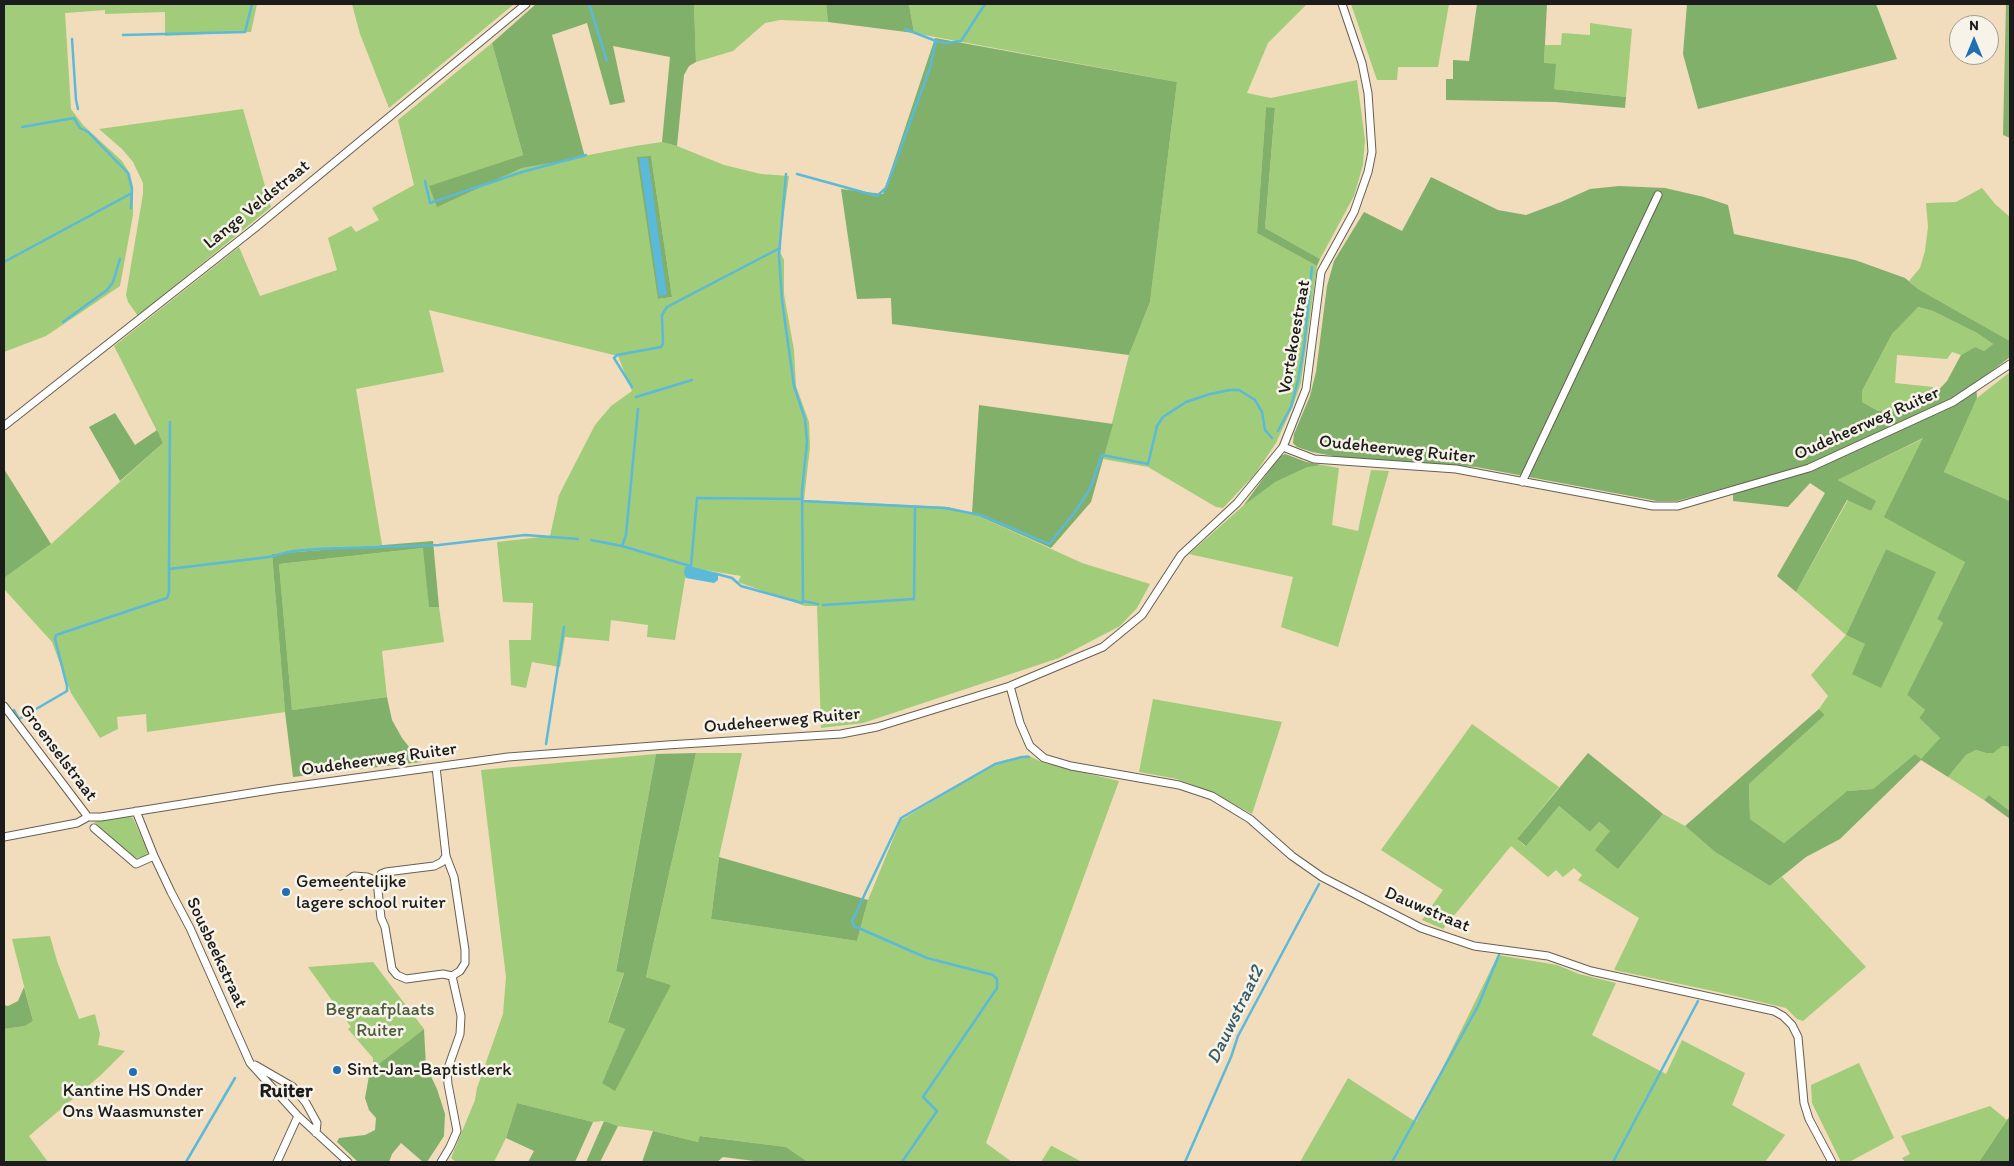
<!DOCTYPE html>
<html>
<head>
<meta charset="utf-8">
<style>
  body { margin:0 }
  #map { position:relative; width:2014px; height:1166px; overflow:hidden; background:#f1dcbc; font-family:Itim,sans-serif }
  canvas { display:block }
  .frame { position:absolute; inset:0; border:5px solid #1c1c1c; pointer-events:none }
  .north { position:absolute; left:1949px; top:15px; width:50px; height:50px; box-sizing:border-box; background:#f7f3e8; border:1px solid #9f9d96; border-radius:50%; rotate:0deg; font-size:14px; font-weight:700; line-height:20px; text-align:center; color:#1c1c1c }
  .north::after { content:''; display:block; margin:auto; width:18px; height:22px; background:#1f6fb2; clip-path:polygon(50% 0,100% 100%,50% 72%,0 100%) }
</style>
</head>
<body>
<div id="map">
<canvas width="2014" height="1166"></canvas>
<div class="frame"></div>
<div class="north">N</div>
</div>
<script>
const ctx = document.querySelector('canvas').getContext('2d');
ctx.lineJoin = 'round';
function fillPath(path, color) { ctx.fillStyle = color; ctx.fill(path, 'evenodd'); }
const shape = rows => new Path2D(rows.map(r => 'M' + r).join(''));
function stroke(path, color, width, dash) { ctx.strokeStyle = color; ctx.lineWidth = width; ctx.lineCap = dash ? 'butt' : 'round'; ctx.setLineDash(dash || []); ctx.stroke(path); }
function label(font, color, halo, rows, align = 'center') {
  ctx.font = font + ' Itim,sans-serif'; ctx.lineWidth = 5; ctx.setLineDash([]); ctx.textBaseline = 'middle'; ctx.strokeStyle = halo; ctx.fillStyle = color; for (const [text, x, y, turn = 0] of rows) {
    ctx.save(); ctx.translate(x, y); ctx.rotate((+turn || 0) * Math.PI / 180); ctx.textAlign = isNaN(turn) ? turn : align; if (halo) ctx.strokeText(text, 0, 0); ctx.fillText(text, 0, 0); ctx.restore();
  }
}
fillPath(shape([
  [4,4,257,4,251,32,165,36,165,12,105,14,105,10,65,13,71,109,83,125,122,161,130,174,133,187,133,215,120,286,46,336,4,352],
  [352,4,514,4,389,108,360,34],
  [694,4,826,4,828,22,780,20,765,23,733,51,696,62],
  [909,4,1307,4,1268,43,1247,93,1271,98,1357,80,1365,140,1363,165,1354,196,1320,259,1265,228,1275,109,1266,107,1257,233,1317,266,1301,383,1292,408,1276,443,1255,474,1223,508,1216,507,1148,467,1103,459,1129,355,1150,302,1177,82,914,33],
  [1351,4,1449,4,1438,67,1398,67,1397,80,1377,80],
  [1590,23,1632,29,1626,97,1554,89,1544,63,1545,45,1561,45,1562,33,1590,35],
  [492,43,523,155,430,186,437,206,522,168,635,146,662,142,677,146,724,165,761,174,789,176,779,250,784,260,784,294,794,350,796,386,809,422,810,447,804,500,948,507,972,513,1082,563,1150,584,1137,608,1120,626,1059,658,863,723,821,728,817,606,805,606,738,582,741,576,687,567,675,640,647,637,648,625,611,620,609,641,565,637,560,667,532,662,526,688,511,685,509,640,531,640,533,603,503,602,497,542,550,536,559,495,595,425,611,406,632,391,618,356,429,310,444,372,356,389,382,545,272,554,285,712,147,732,146,714,117,717,118,729,100,738,71,693,52,642,4,589,4,578,51,544,163,443,114,346,239,247,260,296,337,270,328,238,351,226,356,232,379,220,372,208,414,185,398,120],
  [651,156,672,297,658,299],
  [243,109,271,207,138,316,128,302,126,295,143,194,143,183,133,162,122,149,99,129],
  [1982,188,1995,204,2010,217,2010,341,1918,289,1909,281,1920,268,1925,251,1928,227,1926,203,1956,202],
  [1917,307,1933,311,1977,333,1993,344,1984,351,1975,347,1961,355,1952,352,1947,359,1897,355,1895,383,1933,387,1932,397,1905,407,1878,411,1862,402,1862,391,1892,334],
  [2010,372,2010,501,1944,472,1977,398],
  [1924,438,1965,562,1937,619,1943,623,1907,695,1925,710,1919,718,1940,738,1921,760,1915,754,1873,789,1847,791,1784,843,1750,819,1749,784,1825,715,1819,709,1828,696,1811,675,1846,635,1796,592,1848,500,1871,511,1875,501,1838,480],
  [1886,549,1935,572,1852,674,1866,644,1846,635],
  [1285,454,1306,462,1339,468,1332,525,1358,531,1371,470,1389,471,1338,647,1281,627,1293,577,1189,554,1244,505,1279,457],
  [424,548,429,606,439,607,444,642,382,651,387,697,292,710,279,564],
  [1153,699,1282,722,1252,814,1211,792,1177,779,1139,772],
  [1472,724,1559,787,1517,839,1525,846,1559,806,1590,832,1599,822,1610,831,1618,869,1663,814,1685,826,1715,852,1770,886,1782,877,1866,967,1803,1021,1797,1019,1786,1008,1718,992,1614,970,1639,918,1578,880,1582,875,1574,868,1563,877,1556,870,1548,877,1511,846,1443,929,1422,920,1443,890,1381,850],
  [2002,746,2010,747,2010,811,1989,795,1984,800,1948,777,1966,755,1976,750,1986,753],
  [696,753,742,753,719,857,711,919,857,941,868,900,901,820,995,764,1027,755,1044,763,1119,781,986,1143,1012,1162,808,1162,786,1147,701,1136,698,1142,653,1131,618,1126,604,1121,593,1122,517,1103,506,1138,494,1162,456,1162,451,1158,475,1100,477,1088,503,1014,506,977,481,770,656,754,616,970,624,972,608,1021,625,1029,602,1083,671,985,646,977],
  [126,816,133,818,144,843,148,853,144,857,134,858,94,822],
  [50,936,57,961,79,1019,95,1014,100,1034,98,1045,125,1051,101,1075,29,1136,48,1162,4,1162,4,1029,25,1026,33,1021,12,939],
  [1498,955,1557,965,1579,974,1616,983,1592,1035,1666,1074,1682,1040,1745,1073,1732,1105,1785,1135,1765,1162,1300,1162,1348,1078,1416,1122],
  [373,962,424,1029,376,1066,373,1062,373,1058,348,1029,351,1027,308,967],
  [1859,1063,1894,1138,1849,1162,1841,1162,1812,1103,1811,1085],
  [1990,1106,2007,1120,1979,1162,1905,1162,1902,1158,1910,1154,1901,1136],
  [1051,1146,1052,1146,1082,1162,1041,1162]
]), '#a1cc79');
fillPath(shape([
  [536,4,694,4,696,62,689,66,684,75,677,146,662,142,670,57,613,46,625,102,610,105,587,23,552,35,585,157,522,168,437,207,429,186,523,155,492,43],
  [826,4,909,4,914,33,828,22],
  [1477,4,1547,4,1544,63,1556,64,1554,89,1626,97,1625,108,1555,102,1446,100,1446,79,1453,79,1453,60,1469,61],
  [1687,4,1876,4,1897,59,1698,109,1683,54],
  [2006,4,2010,4,2010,138,2003,135],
  [935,38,1177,82,1150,302,1129,355,892,324,891,298,857,299,841,189,883,194],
  [1266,107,1275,108,1265,228,1320,259,1317,266,1257,233],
  [651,156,672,297,658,299,637,157],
  [1431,177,1498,210,1526,215,1561,202,1590,189,1619,186,1665,188,1704,197,1728,205,1734,234,1855,260,1905,278,1918,289,2010,341,2010,357,1976,383,1977,398,1944,472,2010,501,2010,747,2002,746,1993,753,1986,753,1976,750,1966,755,1948,777,1921,760,1840,839,1806,857,1770,886,1715,852,1685,826,1819,709,1825,715,1749,784,1750,819,1784,843,1847,791,1873,789,1915,754,1921,759,1940,738,1919,718,1925,710,1907,695,1943,623,1937,619,1965,562,1884,517,1923,438,1838,480,1876,501,1871,511,1847,500,1796,592,1777,576,1825,493,1810,483,1788,507,1733,501,1733,486,1677,501,1657,501,1476,467,1339,457,1312,452,1297,447,1293,443,1294,434,1310,396,1316,372,1327,286,1334,261,1364,212,1402,231],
  [1918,307,1933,311,1977,333,1993,344,1984,351,1975,347,1961,355,1947,381,1932,397,1905,407,1878,411,1862,402,1862,391,1892,334],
  [979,405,1113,424,1091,502,1051,548,972,513],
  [115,413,135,445,157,430,163,443,120,481,89,427],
  [1285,454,1306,462,1320,465,1307,467,1275,482,1244,505,1279,457],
  [4,469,51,544,4,578],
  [433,541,439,607,429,607,423,548,279,564,292,710,387,697,392,720,402,738,421,762,293,777,285,712,272,554],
  [1886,549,1936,572,1881,688,1852,674,1865,644,1846,635],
  [696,753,646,977,671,985,615,1091,602,1083,625,1029,608,1022,624,973,616,971,656,754],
  [1588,753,1663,814,1618,869,1595,850,1610,831,1599,822,1590,832,1559,806,1526,846,1517,839],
  [1989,795,2010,811,2010,819,1984,800],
  [719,857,868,900,857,941,711,919],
  [24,987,33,1021,25,1026,4,1029,4,1005,8,1006,18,1001],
  [424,1029,426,1066,437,1089,445,1114,444,1136,427,1162,423,1162,401,1143,392,1154,389,1162,358,1162,337,1142,339,1138,365,1135,375,1130,376,1118,369,1110,365,1098,369,1076,376,1066],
  [517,1103,593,1122,575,1162,528,1162,534,1151,506,1138],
  [2010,1116,2010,1162,1979,1162,2007,1120],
  [604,1121,618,1126,600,1162,586,1162],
  [653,1131,698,1142,700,1136,786,1147,808,1162,762,1162,723,1157,717,1162,642,1162]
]), '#80b069');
fillPath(shape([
  [639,158,648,158,667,295,659,296],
  [688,566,718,573,718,580,714,583,686,578,684,573,685,567]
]), '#5bb9d9');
stroke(shape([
  [589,4,607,61],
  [905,29,936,41],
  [123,35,245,32,252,4],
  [72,39,76,100,78,109],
  [22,127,74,118,80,128,88,132,128,173,132,189,131,208],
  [786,174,779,255,782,300,794,386,805,419,807,442,802,491,803,601],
  [797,174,877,196,886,188,930,68,936,41,946,43,961,41,985,4],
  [425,181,430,203,522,172,586,155],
  [4,262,132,193],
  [63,322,107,290,113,282,120,259],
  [632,387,614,358,617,355,661,347,663,344,662,315,667,307,780,248],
  [636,397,692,380],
  [1278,431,1291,407,1298,380,1304,347,1312,267],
  [802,501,945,508,980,515,1049,544,1075,512,1090,489,1102,455,1148,464,1157,426,1163,417,1186,402,1210,394,1230,390,1239,390,1255,400,1262,412,1265,430,1272,438],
  [591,540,622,546,690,566],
  [622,546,626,535,638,409],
  [691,566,697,498,802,499],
  [169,569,170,422],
  [717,574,732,578,741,586,802,603,803,601,818,604],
  [823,605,914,599,915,508],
  [14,710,19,719,67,691,67,686,55,639,56,635,167,598,169,593,169,569,269,557,293,551,318,549,439,545,525,535,578,539],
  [546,744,564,627],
  [186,1162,235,1078],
  [902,1162,937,1111,923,1097,997,988,997,979,993,975,927,958,854,926,852,921,901,818,995,764,1022,757,1029,757],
  [1185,1162,1231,1057,1238,1036,1319,884],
  [1392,1162,1478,1006,1499,955],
  [1613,1162,1698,1001]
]), '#5bb9d9', 2.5);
const street = shape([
  [4,426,255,228,526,4],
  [1283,447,1314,459,1456,469,1653,506,1678,506,1809,468,1953,402,2010,364],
  [1522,482,1658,195],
  [1010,686,1020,723,1030,746,1044,758,1071,766,1179,785,1212,796,1250,819,1292,856,1322,877,1421,928,1474,946,1548,956,1591,971,1774,1011,1783,1016,1792,1025,1798,1037,1804,1103,1809,1119,1832,1162],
  [4,706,88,817],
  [436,767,446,856,454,877,465,950,465,963,460,971,452,976,443,974,406,979,397,975,392,969,385,927,381,918,377,881,381,874,386,872,434,866,442,862,446,856],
  [136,811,154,856,171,892,190,928,250,1063,298,1116,348,1162],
  [94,828,136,864,154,856],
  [4,837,77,823,88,817,101,817,276,789,508,757,667,745,841,734,877,727,1010,686,1103,647,1142,615,1181,555,1237,503,1283,447,1306,389,1321,272,1354,212,1368,172,1372,152,1368,93,1362,63,1342,4],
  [340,886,354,876,367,877,377,881],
  [255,1065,293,1087,306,1103,317,1123,316,1133],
  [277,1162,298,1116],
  [441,1162,450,1147,457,1131,448,1084,447,1071,460,1034,461,1016,452,976]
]);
stroke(street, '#675f54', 9);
stroke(street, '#fff', 7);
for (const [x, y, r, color] of [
  [286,892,5,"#1f6fb2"],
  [337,1070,5,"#1f6fb2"],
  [133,1072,5,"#1f6fb2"]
]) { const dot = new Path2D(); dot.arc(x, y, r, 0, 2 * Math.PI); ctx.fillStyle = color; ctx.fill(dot); stroke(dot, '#f7f3e8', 2); }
label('18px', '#1c1c1c', '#f7f3e8', [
  ["Lange Veldstraat",257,205,-39],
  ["Vortekoestraat",1295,337,-80],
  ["Oudeheerweg Ruiter",1867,424,-24],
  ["Oudeheerweg Ruiter",1397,450,6],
  ["Oudeheerweg Ruiter",782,721,-5],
  ["Groenselstraat",58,753,53],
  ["Oudeheerweg Ruiter",379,760,-8],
  ["Dauwstraat",1427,910,23],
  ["Sousbeekstraat",216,953,65]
]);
label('18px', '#1c1c1c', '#f7f3e8', [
  ["Gemeentelijke",296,882],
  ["lagere school ruiter",296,903],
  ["Sint-Jan-Baptistkerk",347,1070],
  ["Kantine HS Onder",133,1091,"center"],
  ["Ons Waasmunster",133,1112,"center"]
], 'left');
label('18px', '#4b5a3d', '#f7f3e8', [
  ["Begraafplaats",380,1010],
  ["Ruiter",380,1031]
]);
label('italic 19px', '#355b68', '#f7f3e8', [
  ["Dauwstraat2",1236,1015,-64]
]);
label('bold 20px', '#1c1c1c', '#f7f3e8', [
  ["Ruiter",286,1092]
]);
</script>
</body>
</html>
